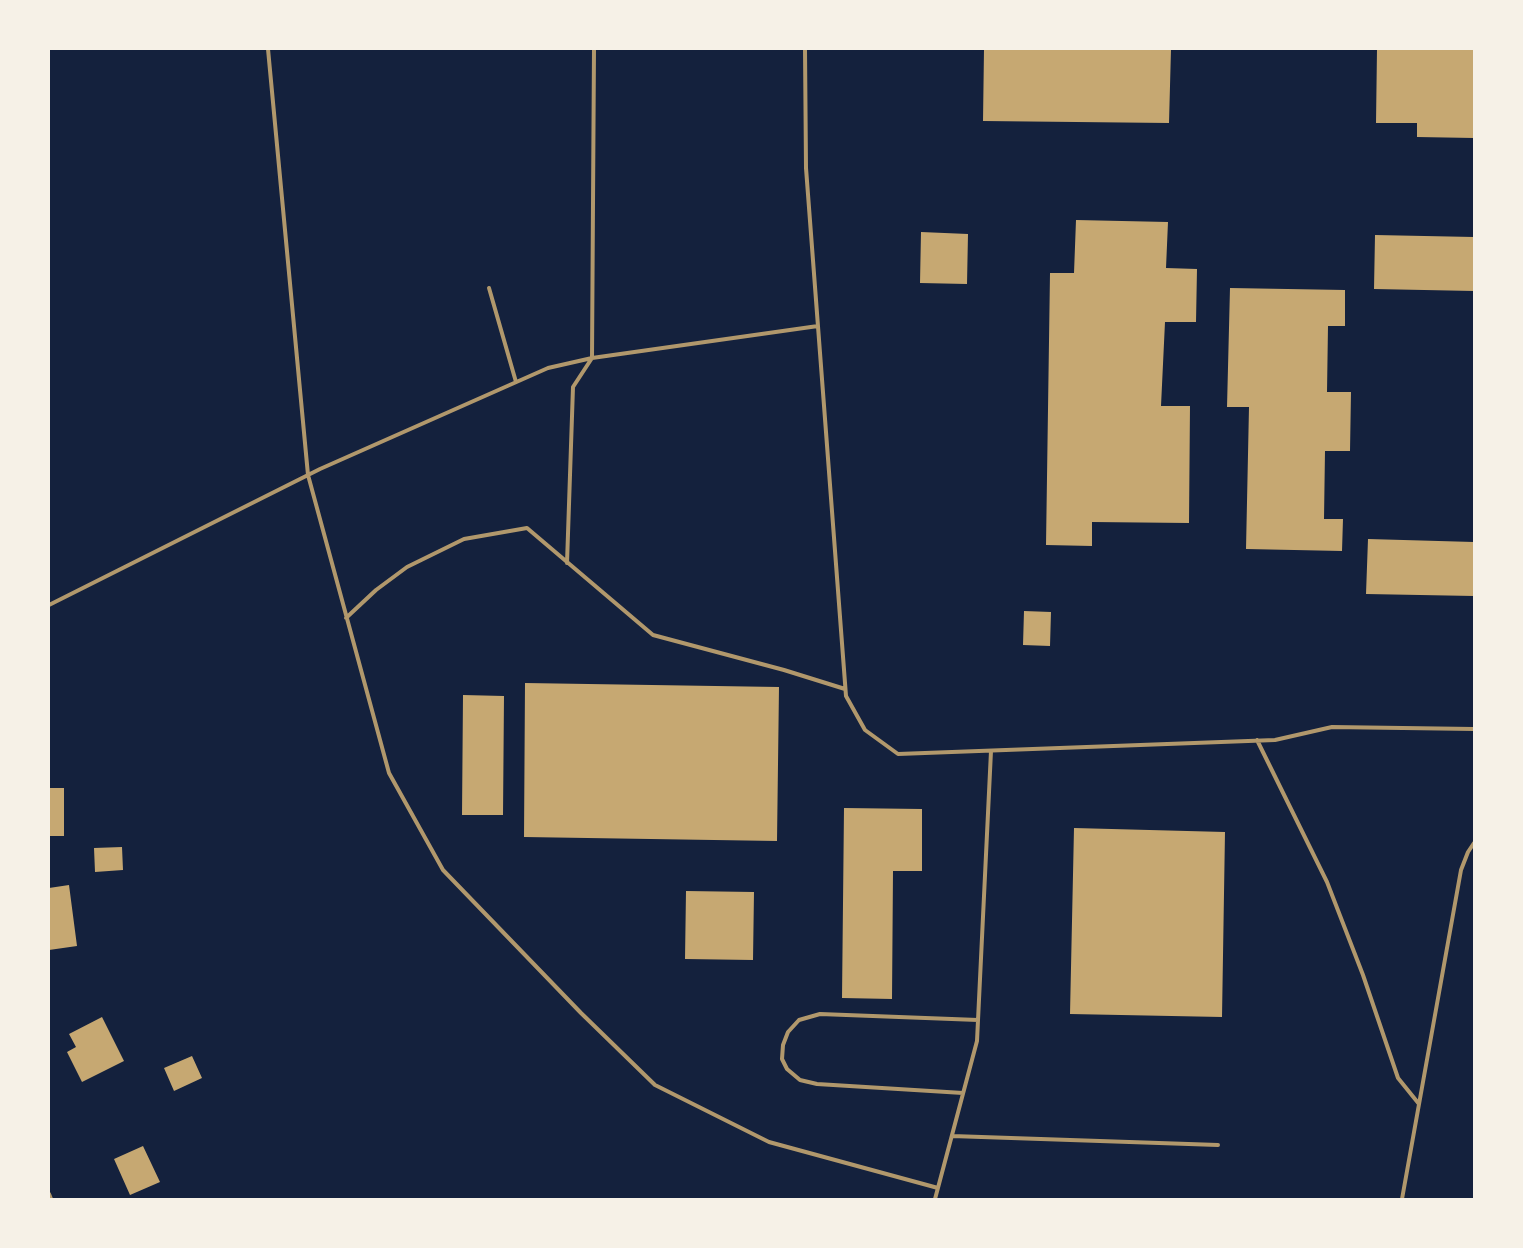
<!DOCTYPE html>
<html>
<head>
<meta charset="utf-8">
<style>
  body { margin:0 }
  #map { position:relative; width:1523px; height:1248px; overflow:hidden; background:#14213d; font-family:Karla,sans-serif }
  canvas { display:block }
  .frame { position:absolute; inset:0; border:50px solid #f6f1e7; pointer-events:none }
</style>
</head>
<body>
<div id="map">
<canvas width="1523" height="1248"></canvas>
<div class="frame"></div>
</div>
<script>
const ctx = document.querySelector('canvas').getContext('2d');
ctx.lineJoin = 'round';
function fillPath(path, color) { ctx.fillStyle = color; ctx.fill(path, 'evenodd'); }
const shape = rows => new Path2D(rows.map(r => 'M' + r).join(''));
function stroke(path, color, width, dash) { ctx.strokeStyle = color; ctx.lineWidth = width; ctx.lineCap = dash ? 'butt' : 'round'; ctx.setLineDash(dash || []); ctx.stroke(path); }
fillPath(shape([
  [984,49,1171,49,1169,123,983,121],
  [1377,49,1474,49,1474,138,1417,137,1417,123,1376,123],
  [1076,220,1168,222,1166,268,1197,269,1196,322,1165,322,1161,406,1190,406,1189,523,1092,522,1092,546,1046,545,1050,273,1074,273],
  [921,232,968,234,967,284,920,283],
  [1375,235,1474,237,1474,291,1374,289],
  [1230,288,1345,290,1345,326,1328,326,1327,392,1351,392,1350,451,1325,451,1324,519,1343,519,1342,551,1246,549,1249,407,1227,407],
  [1368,539,1474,542,1474,596,1366,594],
  [1024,611,1051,612,1050,646,1023,645],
  [525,683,779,687,777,841,524,837],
  [463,695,504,696,503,815,462,815],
  [49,788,64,788,64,836,49,836],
  [844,808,922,809,922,871,893,871,892,999,842,998],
  [1074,828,1225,832,1222,1017,1070,1014],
  [122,847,123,870,95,872,94,848],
  [69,885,77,946,49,950,49,888],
  [686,891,754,892,753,960,685,959],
  [102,1017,124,1061,82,1082,67,1052,76,1047,69,1034],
  [192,1056,202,1078,174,1091,164,1068],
  [143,1146,160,1182,130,1195,114,1159]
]), '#c6a872');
stroke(shape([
  [268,49,308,475,389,773,443,870,581,1013,655,1085,769,1142,938,1188],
  [805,49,806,168,846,696,865,730,898,754,1275,740,1332,727,1474,729],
  [489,288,516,382],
  [567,563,573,387,592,358,594,49],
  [49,605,320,469,548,368,592,358,818,326],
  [346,618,376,590,407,567,464,539,527,528,653,635,784,670,845,689],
  [1257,740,1327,882,1363,975,1398,1078,1419,1104],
  [963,1093,817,1084,800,1080,787,1069,782,1059,783,1045,788,1032,799,1020,820,1014,978,1020],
  [952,1136,1218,1145],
  [49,1194,51,1199],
  [935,1199,977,1041,991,751],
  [1402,1199,1461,870,1468,852,1474,843]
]), '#b1986c', 4);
</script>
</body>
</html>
